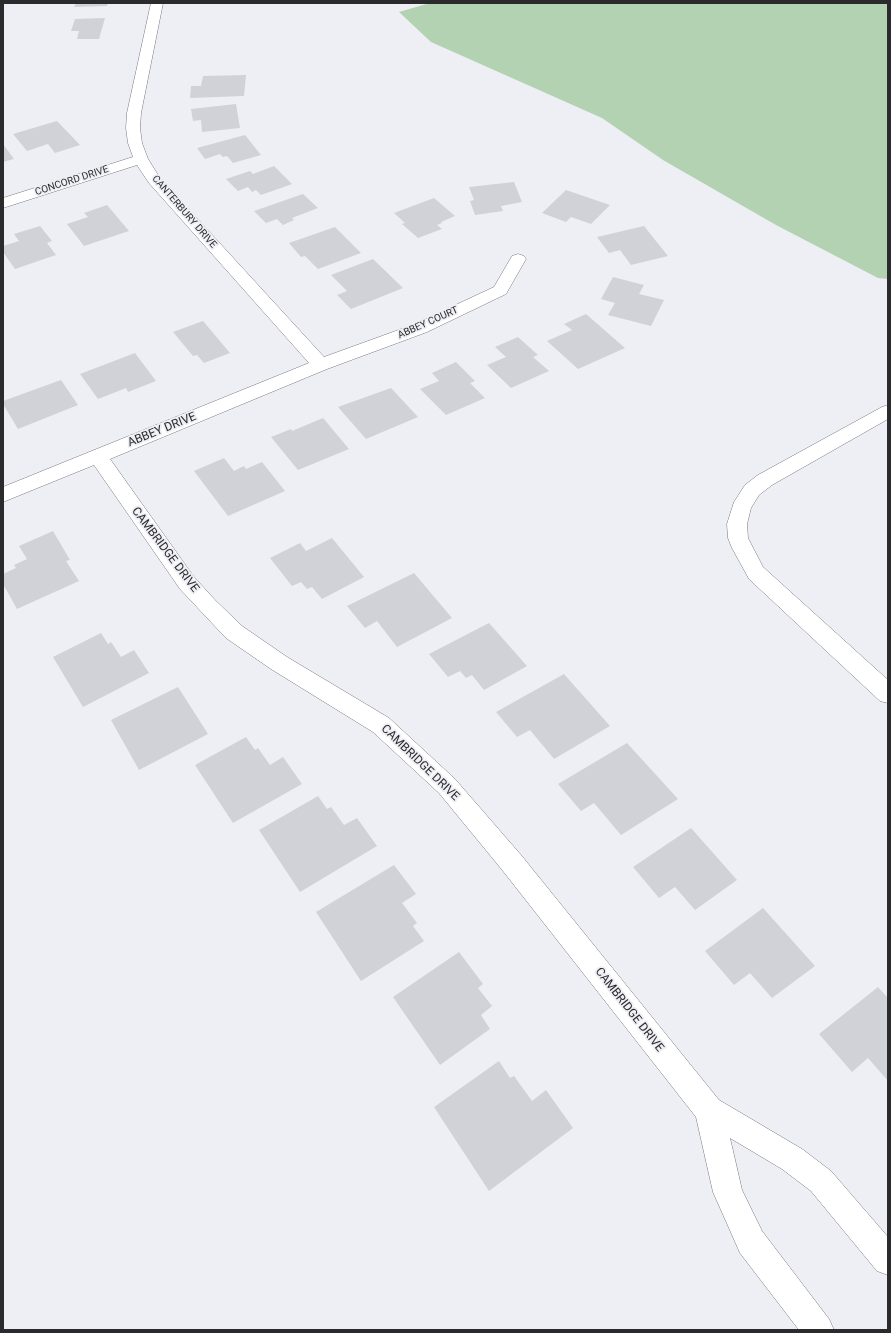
<!DOCTYPE html>
<html>
<head>
<meta charset="utf-8">
<style>
  body { margin:0 }
  #map { position:relative; width:891px; height:1333px; overflow:hidden; background:#eeeef5; font-family:Roboto,sans-serif }
  canvas { display:block }
  .frame { position:absolute; inset:0; border:4px solid #2b2b2d; pointer-events:none }
</style>
</head>
<body>
<div id="map">
<canvas width="891" height="1333"></canvas>
<div class="frame"></div>
</div>
<script>
const ctx = document.querySelector('canvas').getContext('2d');
ctx.lineJoin = 'round';
function fillPath(path, color) { ctx.fillStyle = color; ctx.fill(path, 'evenodd'); }
const shape = rows => new Path2D(rows.map(r => 'M' + r).join(''));
function stroke(path, color, width, dash) { ctx.strokeStyle = color; ctx.lineWidth = width; ctx.lineCap = dash ? 'butt' : 'round'; ctx.setLineDash(dash || []); ctx.stroke(path); }
function label(font, color, halo, rows, align = 'center') {
  ctx.font = font + ' Roboto,sans-serif'; ctx.lineWidth = 3.5; ctx.setLineDash([]); ctx.textBaseline = 'middle'; ctx.strokeStyle = halo; ctx.fillStyle = color; for (const [text, x, y, turn = 0] of rows) {
    ctx.save(); ctx.translate(x, y); ctx.rotate((+turn || 0) * Math.PI / 180); ctx.textAlign = isNaN(turn) ? turn : align; if (halo) ctx.strokeText(text, 0, 0); ctx.fillText(text, 0, 0); ctx.restore();
  }
}
fillPath(shape([
  [430,3,888,3,888,279,878,278,776,225,663,160,602,118,431,42,399,12]
]), '#b3d2b1');
fillPath(shape([
  [76,3,108,3,107,6,74,7],
  [105,18,99,39,77,39,79,31,71,31,75,19],
  [246,75,244,96,190,98,191,86,201,86,203,76],
  [236,104,240,128,202,132,201,120,193,121,191,109],
  [57,121,80,145,55,153,48,144,27,151,13,134],
  [245,135,261,155,233,163,227,156,223,157,220,154,205,159,197,148],
  [3,144,14,159,3,162],
  [274,166,292,184,261,195,256,190,252,192,248,187,238,191,226,179,250,171,253,174],
  [514,182,522,202,501,206,503,211,475,215,470,201,474,200,469,187],
  [566,190,610,205,591,224,571,217,566,222,542,213],
  [303,194,318,208,292,218,294,220,283,225,277,219,266,223,254,211],
  [434,198,455,216,441,222,442,223,437,225,442,229,418,238,402,224,405,223,394,213],
  [107,205,129,231,84,246,67,224,88,217,84,213],
  [40,226,52,241,47,243,56,255,15,269,3,252,3,246,19,241,14,234],
  [644,226,668,256,631,265,620,250,609,253,597,237],
  [335,227,361,253,318,269,305,256,301,257,289,243],
  [373,259,403,288,351,309,337,295,347,291,331,275],
  [613,277,644,285,639,294,664,300,651,326,608,315,615,303,601,299],
  [586,314,625,348,578,369,547,341,572,330,564,324],
  [203,321,230,353,204,363,197,355,193,356,173,332],
  [518,337,538,355,533,357,549,371,511,388,487,365,506,357,495,347],
  [135,353,156,381,128,392,126,388,98,399,80,374],
  [456,362,475,381,470,383,485,398,446,415,420,389,439,381,432,373],
  [61,380,78,405,18,429,3,404,3,401],
  [391,388,418,417,366,439,338,407],
  [323,418,349,449,298,470,271,437,291,429,292,431],
  [224,458,234,471,244,466,246,469,262,462,285,491,228,516,194,471],
  [53,531,70,560,66,561,79,581,17,609,3,584,3,574,16,568,14,565,27,559,19,546],
  [332,538,364,577,322,599,312,587,307,589,301,582,292,586,270,558,300,543,306,551],
  [414,573,452,618,397,647,377,621,365,628,347,606],
  [489,623,527,666,484,690,472,675,466,678,460,671,448,677,429,654],
  [101,633,108,644,111,642,121,657,134,650,149,673,83,707,53,657],
  [564,674,610,726,554,759,530,730,517,737,496,712],
  [178,687,208,734,139,770,111,720],
  [246,737,255,750,258,748,270,765,283,757,302,784,233,823,195,765],
  [627,743,678,799,621,835,594,803,581,811,558,784],
  [318,796,327,809,331,807,344,825,357,818,377,846,300,892,259,830],
  [691,828,737,880,695,910,675,887,659,898,633,867],
  [394,865,416,894,402,903,417,923,413,926,424,941,361,981,316,912],
  [763,908,815,966,772,998,750,973,734,985,705,951],
  [459,952,483,984,478,988,492,1006,481,1015,490,1029,440,1065,393,997],
  [878,987,888,998,888,1081,868,1058,852,1072,819,1034],
  [499,1061,510,1078,514,1076,532,1101,546,1090,573,1128,489,1191,434,1107]
]), '#d1d1d8');
const minor = shape([
  [151,3,163,3,141,113,140,128,142,143,148,159,160,178,324,357,415,324,494,287,512,256,518,254,524,256,526,259,506,294,427,332,327,369,110,459,194,577,216,601,242,626,287,657,389,718,455,779,521,855,719,1100,802,1149,831,1171,888,1237,888,1275,877,1271,811,1191,782,1169,730,1138,742,1190,762,1231,829,1319,834,1330,799,1330,740,1253,713,1192,696,1117,503,871,439,793,373,732,271,669,226,638,180,589,94,465,3,502,3,487,309,363,149,183,137,165,3,208,3,198,133,157,128,143,126,128,127,113,151,3],
  [888,405,888,419,772,485,759,495,751,508,747,524,748,538,763,567,888,680,888,703,880,701,749,579,732,548,728,538,727,524,734,502,745,485,758,475,882,407,888,405]
]);
stroke(minor, '#78787e', 1);
fillPath(minor, '#fff');
label('10px', '#2b2b2d', '#eeeef5', [
  ["CONCORD DRIVE",72,181,-18],
  ["CANTERBURY DRIVE",184,212,49],
  ["ABBEY COURT",428,323,-24]
]);
label('12px', '#2b2b2d', '#eeeef5', [
  ["ABBEY DRIVE",162,430,-22],
  ["CAMBRIDGE DRIVE",165,550,53],
  ["CAMBRIDGE DRIVE",420,763,44],
  ["CAMBRIDGE DRIVE",629,1010,52]
]);
</script>
</body>
</html>
